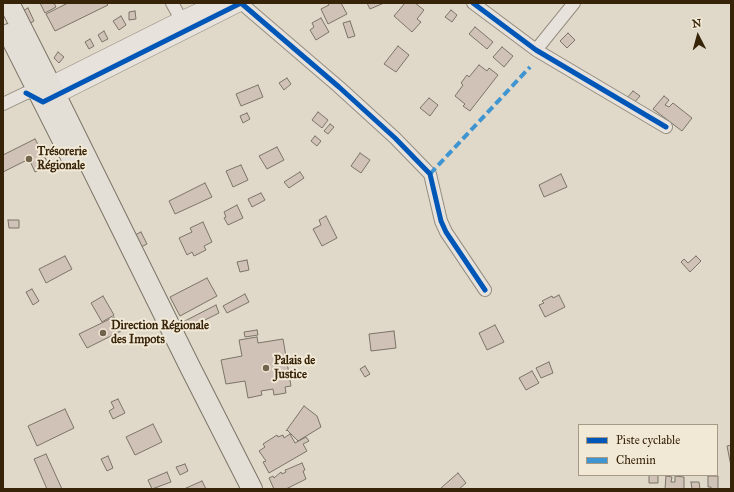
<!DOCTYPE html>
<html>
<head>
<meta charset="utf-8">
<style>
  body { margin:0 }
  #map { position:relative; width:734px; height:492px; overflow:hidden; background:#e0d9c9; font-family:"IM FELL Great Primer",serif }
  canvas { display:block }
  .frame { position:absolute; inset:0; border:4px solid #372308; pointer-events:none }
  .legend { position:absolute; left:578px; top:424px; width:140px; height:52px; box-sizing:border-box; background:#f1e9d6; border:1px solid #a79a84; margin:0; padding:5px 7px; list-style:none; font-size:12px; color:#372308 }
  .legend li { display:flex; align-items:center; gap:8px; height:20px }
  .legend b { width:20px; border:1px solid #a79a84 }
  .north { position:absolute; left:678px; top:16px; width:40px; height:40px; -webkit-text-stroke:3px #f1e9d6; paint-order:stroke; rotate:354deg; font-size:11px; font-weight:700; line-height:16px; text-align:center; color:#372308 }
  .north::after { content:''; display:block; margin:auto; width:14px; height:18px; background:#372308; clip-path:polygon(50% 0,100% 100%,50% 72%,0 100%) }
</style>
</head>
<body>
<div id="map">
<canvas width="734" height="492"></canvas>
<div class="frame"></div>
<ul class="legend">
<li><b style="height:5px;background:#0057b8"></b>Piste cyclable</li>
<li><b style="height:5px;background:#3e95d1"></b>Chemin</li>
</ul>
<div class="north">N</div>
</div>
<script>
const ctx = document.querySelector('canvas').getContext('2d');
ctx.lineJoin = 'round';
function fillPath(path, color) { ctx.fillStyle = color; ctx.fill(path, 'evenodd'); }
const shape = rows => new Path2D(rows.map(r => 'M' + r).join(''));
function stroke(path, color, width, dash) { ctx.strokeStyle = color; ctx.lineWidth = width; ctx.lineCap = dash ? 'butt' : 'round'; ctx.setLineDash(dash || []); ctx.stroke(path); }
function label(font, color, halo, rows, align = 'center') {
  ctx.font = font + ' "IM FELL Great Primer",serif'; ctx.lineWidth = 4; ctx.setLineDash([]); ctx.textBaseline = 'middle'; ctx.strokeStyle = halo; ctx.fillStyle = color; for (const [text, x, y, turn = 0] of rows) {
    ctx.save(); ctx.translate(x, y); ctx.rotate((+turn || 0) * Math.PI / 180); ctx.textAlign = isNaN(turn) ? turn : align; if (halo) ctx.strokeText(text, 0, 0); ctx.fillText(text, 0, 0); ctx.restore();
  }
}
const building = shape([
  [40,3,54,3,56,7,45,13,40,3],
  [68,3,106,3,108,5,55,31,46,14,68,3],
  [328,3,341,3,347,14,328,24,321,9,329,5,328,3],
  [367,3,384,3,370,9,367,3],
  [405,3,415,3,424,10,417,19,421,22,412,32,394,16,405,3],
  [28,8,34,21,26,26,19,13,28,8],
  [451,10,457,15,452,22,445,17,451,10],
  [135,11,136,19,129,20,129,12,135,11],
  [121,16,126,25,119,30,113,21,121,16],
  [321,18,329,32,316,40,310,30,314,27,312,23,321,18],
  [350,21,355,36,348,38,343,23,350,21],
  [475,27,493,42,487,49,469,34,475,27],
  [104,31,108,39,102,42,98,35,104,31],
  [568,33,575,40,567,48,560,41,568,33],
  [90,39,94,46,89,49,85,42,90,39],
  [398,46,409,55,396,72,384,64,398,46],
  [502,47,513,56,504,67,493,57,502,47],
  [58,52,64,57,59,63,54,58,58,52],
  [479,65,487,71,489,68,498,75,470,111,463,106,465,104,455,96,463,85,461,83,467,75,469,77,479,65],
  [287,78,291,84,284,90,279,83,287,78],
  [258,85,263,97,241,106,236,94,258,85],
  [633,91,640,96,633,104,626,99,633,91],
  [664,96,669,100,665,105,669,107,673,103,692,118,682,131,653,109,664,96],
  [429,98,438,105,430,116,420,108,429,98],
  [318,112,328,120,322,128,312,120,318,112],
  [247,113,250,119,243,123,240,116,247,113],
  [330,124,334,127,328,134,324,131,330,124],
  [315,136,321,141,317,146,311,141,315,136],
  [35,139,49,165,35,172,29,159,3,172,3,155,35,139],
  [277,147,284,160,267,169,259,156,277,147],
  [360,153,370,160,361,173,351,166,360,153],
  [241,165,248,180,233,187,226,171,241,165],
  [300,172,304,178,289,188,284,182,300,172],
  [561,174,567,187,544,197,539,185,561,174],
  [205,183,212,197,175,214,169,201,205,183],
  [261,193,265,200,252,207,248,199,261,193],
  [237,205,243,218,228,225,224,218,226,217,224,212,237,205],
  [326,216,337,238,322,246,313,229,321,225,319,220,326,216],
  [8,220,19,220,19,228,9,228,8,220],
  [203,222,212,242,204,246,206,250,194,256,192,252,187,255,179,238,192,232,190,228,203,222],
  [141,232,147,244,141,247,135,235,141,232],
  [65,256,72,269,46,283,39,269,65,256],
  [696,256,701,261,690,272,681,262,684,259,688,263,696,256],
  [247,260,249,270,240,272,237,262,247,260],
  [207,278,217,296,180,316,170,297,207,278],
  [32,289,39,301,33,305,26,292,32,289],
  [245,294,249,302,227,313,223,306,245,294],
  [559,295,565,307,545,317,539,305,544,303,542,301,552,296,553,298,559,295],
  [103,296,114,315,102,322,91,303,103,296],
  [216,305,219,313,183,331,179,324,216,305],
  [114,317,121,331,87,348,79,334,114,317],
  [495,325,504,342,487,350,479,333,495,325],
  [257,330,258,335,245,337,244,332,257,330],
  [394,331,396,348,371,351,369,334,394,331],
  [257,337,258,343,283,339,291,386,285,387,286,393,274,395,273,389,261,391,262,395,248,398,245,381,226,384,221,360,242,356,239,340,257,337],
  [549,362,553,373,541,378,536,368,549,362],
  [365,366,370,374,365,377,360,369,365,366],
  [532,371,539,383,526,390,519,378,532,371],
  [118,399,125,413,113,419,109,411,114,408,111,402,118,399],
  [304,406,317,416,321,427,298,441,287,430,286,431,304,406],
  [65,409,74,428,37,446,28,426,65,409],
  [153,424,162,442,135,455,126,437,153,424],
  [290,434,295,443,306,437,309,441,303,444,307,451,269,473,263,462,266,461,259,451,265,447,263,444,277,435,278,437,283,435,284,438,290,434],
  [731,445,731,466,727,446,731,445],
  [46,454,62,489,47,489,34,459,46,454],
  [108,456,113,468,107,471,101,459,108,456],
  [302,463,305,470,303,471,306,479,286,489,274,489,269,478,273,476,274,478,281,472,282,474,286,472,285,470,288,469,302,463],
  [185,464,188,471,180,475,176,467,185,464],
  [167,472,171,482,152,489,148,480,167,472],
  [458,473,466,483,459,489,442,489,441,488,458,473],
  [649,475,658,475,658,483,649,483,649,475],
  [666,476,672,477,671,482,675,482,675,476,684,477,684,489,665,489,666,476],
  [708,476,718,476,718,489,711,489,711,487,708,487,708,476],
  [202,481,206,489,184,489,202,481],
  [691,482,699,482,700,489,692,489,691,482]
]);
fillPath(building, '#d0c2b7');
stroke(building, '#7b7467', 1);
const minor = shape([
  [172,3,181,19],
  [241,3,339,87,395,138,430,174,441,221,446,232,485,290],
  [473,3,536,50,666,127],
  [536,50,574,3],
  [3,104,26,93,38,91]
]);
const tertiary = shape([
  [41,89,181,19,216,3],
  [48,100,241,3]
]);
const trunk = shape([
  [9,3,56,96,190,367,252,489],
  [9,34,71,157]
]);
stroke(minor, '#948d80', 14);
stroke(tertiary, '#948d80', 16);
stroke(trunk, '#7b7467', 22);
stroke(minor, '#e7e3dc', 12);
stroke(tertiary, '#e7e3dc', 15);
stroke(trunk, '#e3dfd6', 20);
stroke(shape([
  [430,174,530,67]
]), '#3e95d1', 4, [8, 4]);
stroke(shape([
  [241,3,339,87,395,138,430,174,441,221,446,232,485,290],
  [473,3,536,50,666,127],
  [26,93,43,102,241,3]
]), '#0057b8', 5);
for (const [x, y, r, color] of [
  [29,159,4,"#72634c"],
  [103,333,4,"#72634c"],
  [266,368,4,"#72634c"]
]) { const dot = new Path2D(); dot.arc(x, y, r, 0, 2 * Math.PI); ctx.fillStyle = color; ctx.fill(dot); stroke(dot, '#f1e9d6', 1.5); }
label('bold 12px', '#372308', '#f1e9d6', [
  ["Trésorerie",37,152],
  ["Régionale",37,166],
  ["Direction Régionale",111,326],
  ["des Impots",111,340],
  ["Palais de",274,361],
  ["Justice",274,375]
], 'left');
</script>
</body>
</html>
